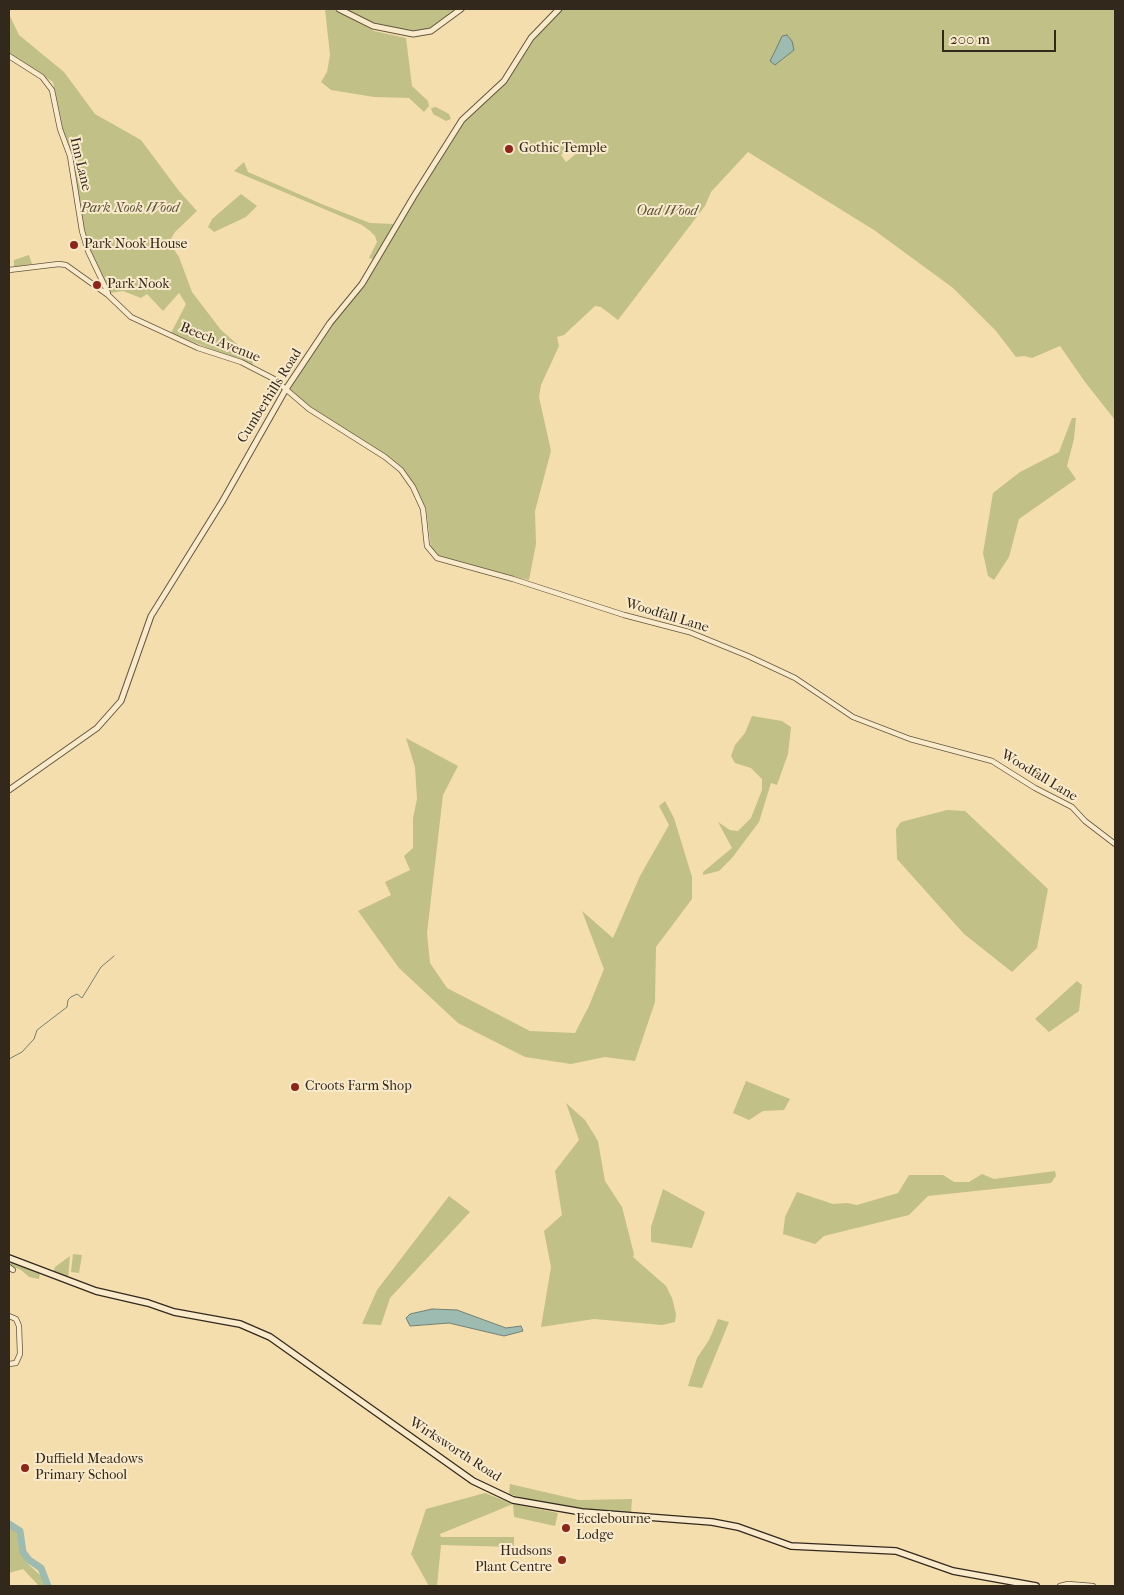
<!DOCTYPE html>
<html>
<head>
<meta charset="utf-8">
<style>
  body { margin:0 }
  #map { position:relative; width:1124px; height:1595px; overflow:hidden; background:#f5dead; font-family:"IM FELL French Canon",serif }
  canvas { display:block }
  .frame { position:absolute; inset:0; border:10px solid #32281c; pointer-events:none }
  .scale { position:absolute; left:942px; top:30px; width:114px; height:22px; box-sizing:border-box; border:2px solid #32281c; border-top:0; padding-left:6px; font-size:15px; line-height:18px; white-space:nowrap; color:#32281c; -webkit-text-stroke:4px #f8eaca; paint-order:stroke }
</style>
</head>
<body>
<div id="map">
<canvas width="1124" height="1595"></canvas>
<div class="frame"></div>
<div class="scale">200 m</div>
</div>
<script>
const ctx = document.querySelector('canvas').getContext('2d');
ctx.lineJoin = 'round';
function fillPath(path, color) { ctx.fillStyle = color; ctx.fill(path, 'evenodd'); }
const shape = rows => new Path2D(rows.map(r => 'M' + r).join(''));
function stroke(path, color, width, dash) { ctx.strokeStyle = color; ctx.lineWidth = width; ctx.lineCap = dash ? 'butt' : 'round'; ctx.setLineDash(dash || []); ctx.stroke(path); }
function label(font, color, halo, rows, align = 'center') {
  ctx.font = font + ' "IM FELL French Canon",serif'; ctx.lineWidth = 4; ctx.setLineDash([]); ctx.textBaseline = 'middle'; ctx.strokeStyle = halo; ctx.fillStyle = color; for (const [text, x, y, turn = 0] of rows) {
    ctx.save(); ctx.translate(x, y); ctx.rotate((+turn || 0) * Math.PI / 180); ctx.textAlign = isNaN(turn) ? turn : align; if (halo) ctx.strokeText(text, 0, 0); ctx.fillText(text, 0, 0); ctx.restore();
  }
}
fillPath(shape([
  [325,9,332,9,374,31,406,38,412,86,428,101,429,106,424,112,409,98,374,97,331,90,321,82,327,72,330,55],
  [345,9,457,9,436,26,427,30,414,31,379,25],
  [561,9,1115,9,1115,420,1085,382,1060,346,1032,358,1024,356,1016,357,996,331,953,288,874,230,748,152,711,192,705,206,618,320,601,307,595,306,564,335,557,337,559,346,541,385,539,397,551,451,535,511,536,544,529,580,442,559,431,548,426,509,403,470,386,455,313,411,291,392,290,387,378,258,461,125,493,93,547,22],
  [571,147,577,153,566,162,561,155],
  [9,14,19,35,64,72,95,114,141,140,179,191,197,211,175,232,169,242,179,257,192,292,221,330,252,357,253,366,171,333,186,304,179,293,163,311,147,294,141,298,123,291,110,293,89,251,83,231,75,174,62,129,53,82,9,54],
  [436,107,449,114,451,119,446,121,433,114,431,108],
  [244,162,248,172,324,205,370,223,395,224,373,259,369,258,377,242,375,236,370,231,362,225,234,171],
  [241,194,257,206,246,217,214,232,208,227,212,219],
  [29,255,32,264,14,267,14,260],
  [1072,418,1076,418,1074,439,1067,466,1076,479,1019,519,1009,557,994,580,988,576,983,553,993,493,1020,472,1059,452],
  [752,716,782,721,791,727,788,754,777,785,771,783,759,822,732,858,719,871,703,875,703,872,732,848,718,822,730,830,738,831,751,818,762,790,762,779,751,768,735,763,731,756,735,745,745,733],
  [406,738,458,766,443,795,427,933,430,963,447,988,530,1031,575,1033,589,1006,604,969,582,911,613,938,640,876,669,825,659,806,665,801,674,818,692,877,692,899,656,947,655,1002,635,1061,605,1057,571,1064,525,1057,458,1023,399,968,358,911,391,895,385,882,410,870,404,856,413,848,413,818,417,799,415,767],
  [947,810,965,811,1048,889,1037,948,1012,972,964,934,897,859,896,829,901,822],
  [1077,981,1082,985,1079,1011,1049,1032,1035,1019],
  [746,1081,790,1099,784,1110,763,1111,749,1120,733,1113],
  [566,1103,585,1120,598,1141,605,1181,622,1207,634,1254,633,1257,666,1286,672,1298,676,1314,675,1322,662,1325,594,1319,541,1327,551,1267,544,1231,562,1215,555,1171,579,1140],
  [1055,1171,1056,1176,1051,1183,928,1196,909,1215,824,1236,815,1244,783,1234,785,1217,797,1192,833,1204,847,1203,857,1205,898,1193,909,1175,943,1175,954,1182,969,1182,982,1174,994,1179],
  [663,1189,705,1212,692,1248,651,1242,651,1227],
  [449,1196,470,1212,390,1298,381,1325,362,1324,377,1290],
  [73,1254,82,1255,79,1273,71,1272],
  [70,1256,68,1279,53,1273,55,1267],
  [9,1262,40,1273,39,1279,29,1277,21,1270,9,1265],
  [718,1319,729,1322,702,1388,688,1386,697,1358,709,1340],
  [510,1484,579,1500,632,1499,631,1513,594,1511,530,1500,509,1494],
  [485,1493,513,1504,558,1513,555,1526,514,1517,513,1504,440,1534,441,1537,514,1537,514,1547,441,1545,437,1586,429,1586,411,1554,426,1509],
  [9,1527,16,1530,20,1535,20,1550,27,1563,41,1576,45,1586,39,1586,23,1569,9,1573]
]), '#c1c086');
const water = shape([
  [787,35,792,41,794,50,775,65,770,61,776,49,782,36,787,35],
  [432,1309,457,1310,506,1328,521,1326,523,1331,504,1336,449,1323,410,1326,406,1318,410,1314,432,1309]
]);
fillPath(water, '#9dbbb1');
stroke(water, '#728075', 1);
stroke(shape([
  [9,1059,22,1052,34,1039,37,1030,67,1007,68,1000,71,997,77,994,82,998,101,967,114,956]
]), '#728075', 1);
stroke(shape([
  [9,1524,20,1531,23,1552,29,1560,41,1568,48,1586]
]), '#9dbbb1', 7);
const minor = shape([
  [9,56,42,77,52,90,60,129,70,156,82,231,88,251,108,293],
  [9,270,59,264,66,265,108,295,131,317,198,348,241,362,274,379,309,409,385,457,401,470,413,487,423,509,427,546,437,558,513,579,624,615,689,632,748,656,795,678,853,717,910,739,992,761,1035,788,1072,807,1085,821,1115,844],
  [9,1267,13,1270],
  [9,1316,16,1319,19,1326,20,1354,16,1363,9,1364],
  [1060,1586,1068,1584,1093,1586]
]);
const tertiary = shape([
  [339,9,373,26,413,34,431,31,461,9],
  [9,790,97,728,121,701,151,616,222,502,286,389,330,323,362,284,414,196,462,120,504,81,531,38,559,9]
]);
const secondary = shape([
  [9,1258,96,1291,148,1303,174,1312,240,1324,270,1337,473,1481,513,1500,582,1512,712,1522,738,1527,791,1546,896,1551,953,1571,1036,1586]
]);
stroke(minor, '#635640', 6);
stroke(tertiary, '#635640', 7);
stroke(secondary, '#32281c', 8);
stroke(minor, '#f8eaca', 4.5);
stroke(tertiary, '#f8eaca', 5);
stroke(secondary, '#f8eaca', 5.5);
for (const [x, y, r, color] of [
  [509,149,5,"#8f2418"],
  [74,245,5,"#8f2418"],
  [97,285,5,"#8f2418"],
  [295,1087,5,"#8f2418"],
  [25,1468,5,"#8f2418"],
  [566,1528,5,"#8f2418"],
  [562,1560,5,"#8f2418"]
]) { const dot = new Path2D(); dot.arc(x, y, r, 0, 2 * Math.PI); ctx.fillStyle = color; ctx.fill(dot); stroke(dot, '#f8eaca', 2); }
label('14px', '#32281c', '#f8eaca', [
  ["Gothic Temple",519,149],
  ["Park Nook House",84,245],
  ["Park Nook",107,285],
  ["Croots Farm Shop",305,1087],
  ["Duffield Meadows",35,1460],
  ["Primary School",35,1476],
  ["Ecclebourne",576,1520],
  ["Lodge",576,1536],
  ["Hudsons",552,1552,"right"],
  ["Plant Centre",552,1568,"right"]
], 'left');
label('14px', '#32281c', '#f8eaca', [
  ["Inn Lane",80,164,77],
  ["Beech Avenue",220,343,22],
  ["Cumberhills Road",270,396,-58],
  ["Woodfall Lane",667,616,17],
  ["Woodfall Lane",1039,776,31],
  ["Wirksworth Road",455,1450,33]
]);
label('italic 14px', '#564e36', '#f8eaca', [
  ["Park Nook Wood",130,209],
  ["Oad Wood",667,212]
]);
</script>
</body>
</html>
